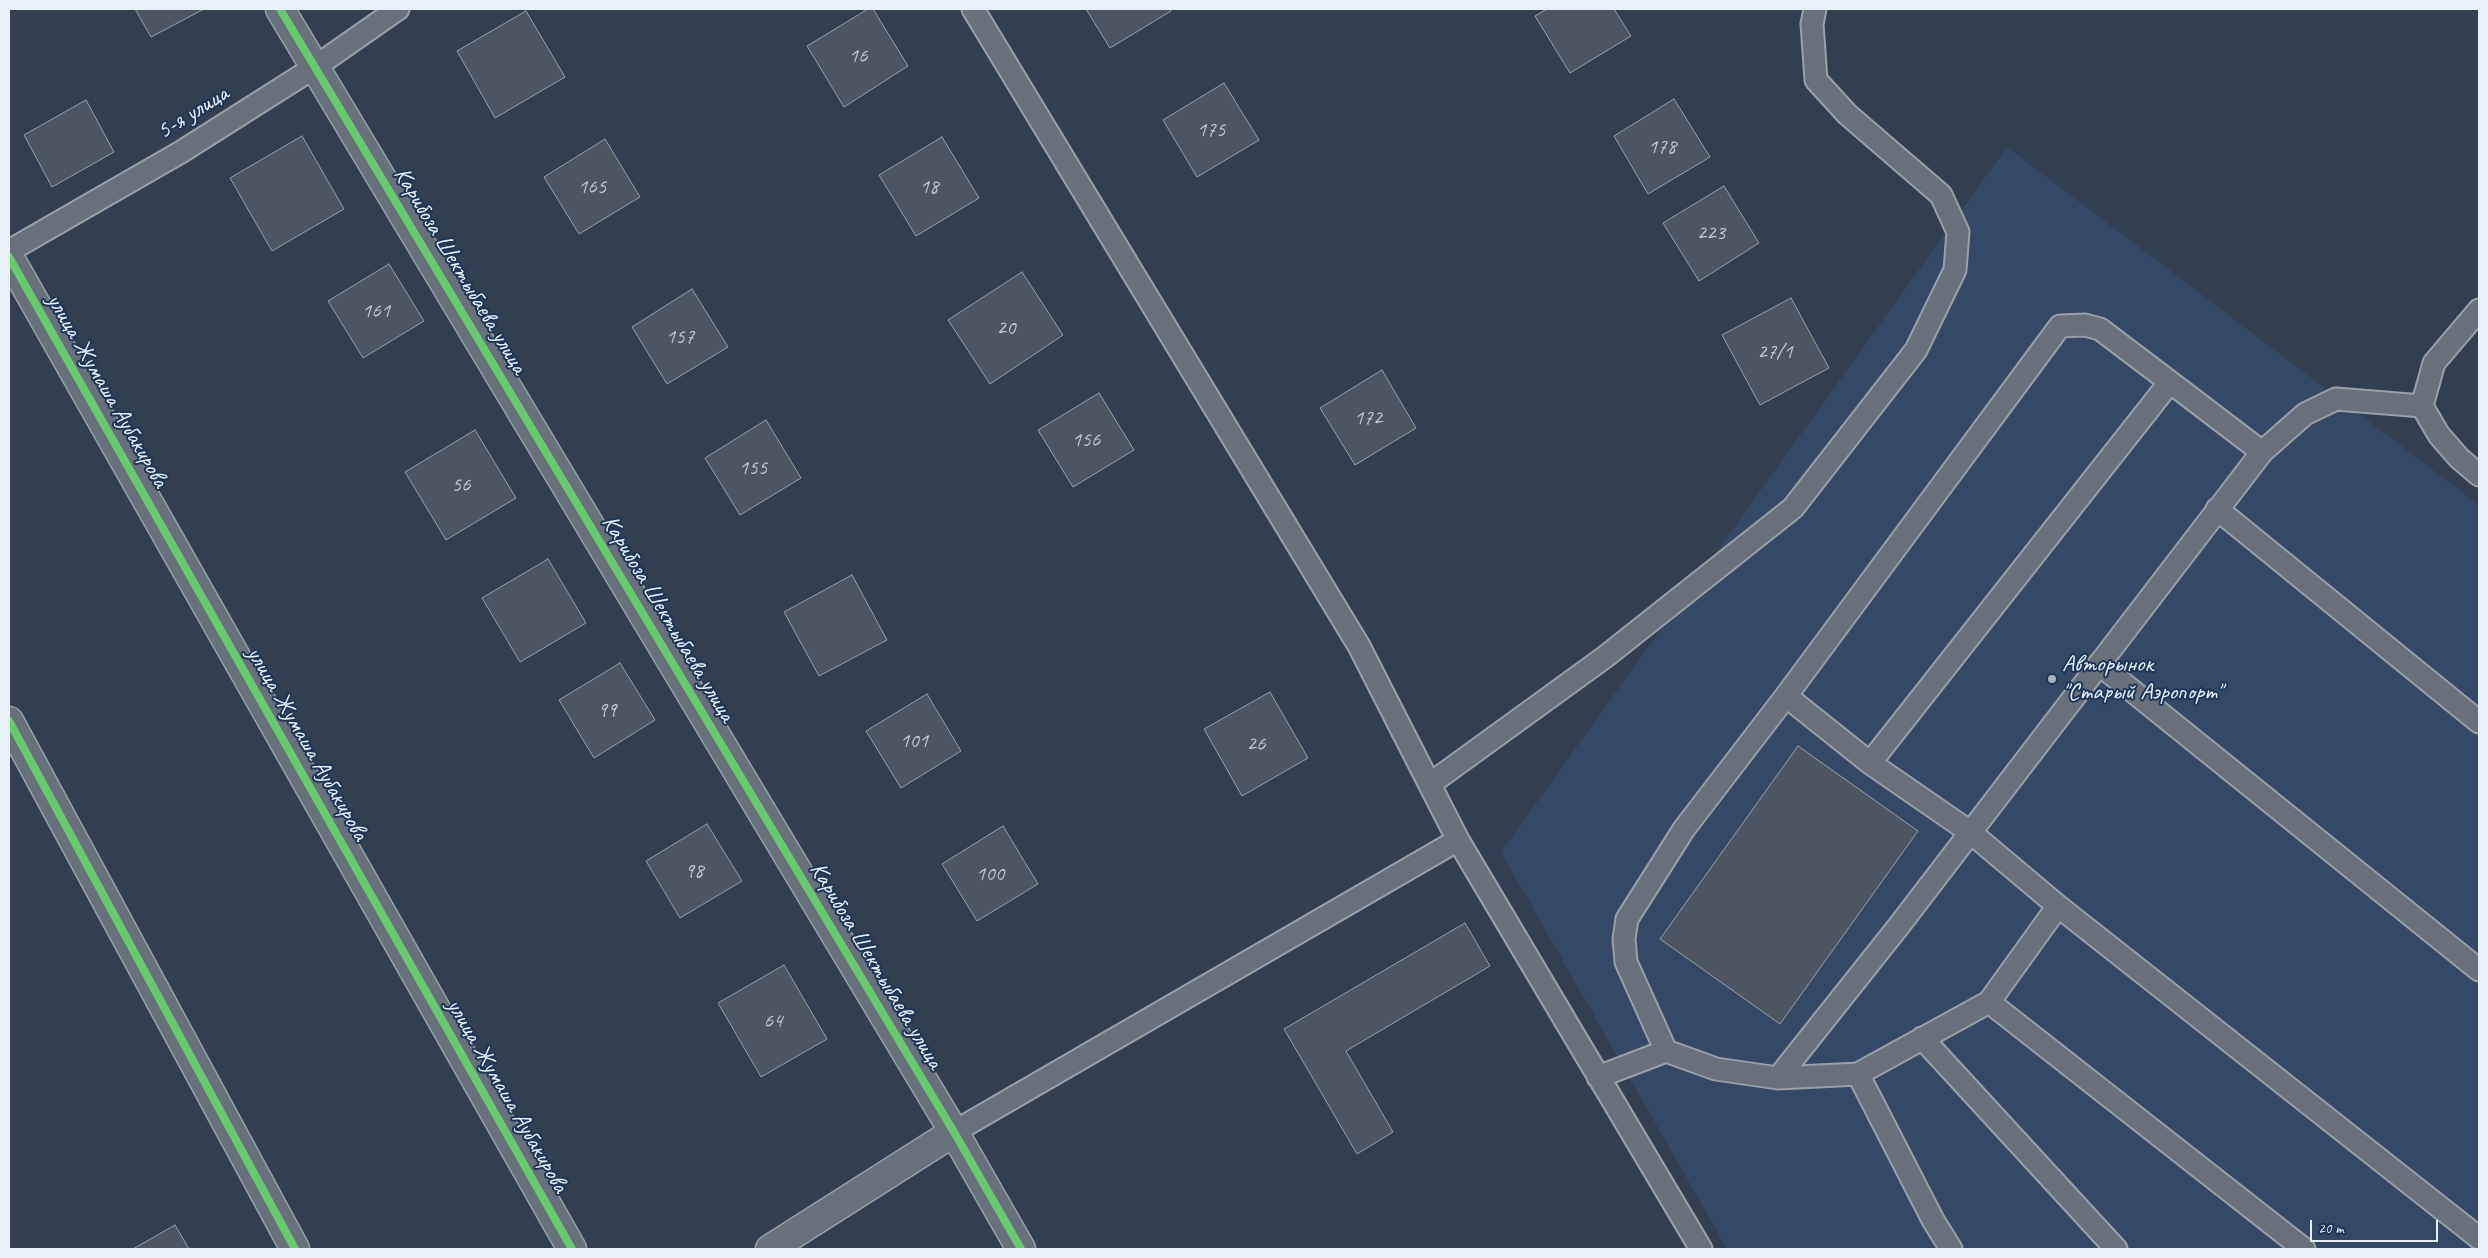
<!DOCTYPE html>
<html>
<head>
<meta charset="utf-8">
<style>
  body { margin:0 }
  #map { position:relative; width:2488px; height:1258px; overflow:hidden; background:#323f50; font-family:Caveat,sans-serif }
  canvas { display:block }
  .frame { position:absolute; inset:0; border:10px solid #e8f1f8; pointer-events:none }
  .scale { position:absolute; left:2310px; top:1220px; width:128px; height:22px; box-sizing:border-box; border:2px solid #e8f1f8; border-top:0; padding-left:6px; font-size:15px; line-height:18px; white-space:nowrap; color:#e8f1f8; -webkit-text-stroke:4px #1d3557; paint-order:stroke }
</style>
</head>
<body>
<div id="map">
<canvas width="2488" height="1258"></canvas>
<div class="frame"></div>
<div class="scale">20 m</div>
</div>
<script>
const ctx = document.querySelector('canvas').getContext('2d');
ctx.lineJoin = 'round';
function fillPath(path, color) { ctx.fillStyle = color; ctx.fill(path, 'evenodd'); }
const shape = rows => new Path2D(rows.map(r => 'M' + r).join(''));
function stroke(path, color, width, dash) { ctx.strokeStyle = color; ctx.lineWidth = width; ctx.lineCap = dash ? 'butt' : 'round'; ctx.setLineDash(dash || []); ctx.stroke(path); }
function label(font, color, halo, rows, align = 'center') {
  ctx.font = font + ' Caveat,sans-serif'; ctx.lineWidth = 4; ctx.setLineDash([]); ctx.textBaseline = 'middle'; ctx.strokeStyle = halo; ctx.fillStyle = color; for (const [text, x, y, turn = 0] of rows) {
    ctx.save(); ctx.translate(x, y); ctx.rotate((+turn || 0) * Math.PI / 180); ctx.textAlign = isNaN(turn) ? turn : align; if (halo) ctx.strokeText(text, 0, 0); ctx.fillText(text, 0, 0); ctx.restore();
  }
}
fillPath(shape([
  [2007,147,2479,505,2479,1249,1727,1249,1501,852]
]), '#334965');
const building = shape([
  [135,9,204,9,151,37,135,9],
  [868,9,873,9,908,66,844,107,807,46,868,9],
  [1086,9,1170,9,1171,11,1110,48,1086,9],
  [1547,9,1614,9,1631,36,1570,73,1535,16,1547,9],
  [526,11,565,77,495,118,457,51,526,11],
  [1224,83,1259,140,1197,177,1163,120,1224,83],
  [1674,99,1710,157,1648,194,1614,136,1674,99],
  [86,100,114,152,52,187,24,135,86,100],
  [302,136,344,209,272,251,230,178,302,136],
  [942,137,979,198,916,236,879,175,942,137],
  [605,139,640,197,579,234,544,177,605,139],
  [1724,186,1759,243,1699,281,1663,223,1724,186],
  [389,264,424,321,363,358,328,301,389,264],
  [1022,272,1063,335,990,384,948,320,1022,272],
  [692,289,728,347,667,384,632,327,692,289],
  [1791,298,1829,368,1760,405,1722,335,1791,298],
  [1382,370,1416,428,1355,465,1320,408,1382,370],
  [1099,393,1134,450,1073,487,1038,430,1099,393],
  [766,420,801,478,740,515,705,458,766,420],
  [475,430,516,498,446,540,405,472,475,430],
  [548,559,586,623,520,662,482,598,548,559],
  [852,575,887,640,819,676,784,612,852,575],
  [620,663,655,720,594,758,559,700,620,663],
  [1270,692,1308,758,1242,796,1204,729,1270,692],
  [927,694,961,751,901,788,866,731,927,694],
  [1798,746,1918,831,1780,1024,1660,939,1798,746],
  [707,824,742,881,680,918,646,861,707,824],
  [1003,826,1038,884,977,921,942,864,1003,826],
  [1465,923,1490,966,1346,1051,1393,1132,1357,1154,1284,1029,1465,923],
  [784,965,827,1039,761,1077,718,1003,784,965],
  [175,1225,189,1249,133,1249,175,1225]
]);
fillPath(building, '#4c5663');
stroke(building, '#99a0aa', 1);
const service = shape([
  [9,251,181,152,315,67,398,9],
  [2479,310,2434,363,2422,406,2439,435,2459,458,2479,475],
  [2217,509,2479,722],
  [2099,664,2479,970],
  [1786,696,1870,763,1970,832,2058,906,2479,1238],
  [1870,763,2170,382,2262,452,2305,414,2336,399,2422,406],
  [1430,784,1605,657,1793,508,1916,350,1955,270,1958,232,1941,195,1847,114,1816,80,1812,24,1815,9],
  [1458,840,1701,1249],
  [1989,1002,2304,1249],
  [1922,1038,2116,1249],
  [1858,1074,1989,1002,2058,906],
  [1598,1077,1666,1051],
  [1778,1078,1898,927,2262,452],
  [954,1132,1458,840,1359,646,973,9],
  [1951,1249,1933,1220,1858,1074,1778,1078,1716,1069,1666,1051,1626,962,1624,939,1627,919,1684,829,1786,696,2060,326,2085,325,2100,329,2170,382]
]);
const minor = shape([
  [280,9,954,1132,1021,1249],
  [9,257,572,1249],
  [9,721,295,1249],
  [770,1249,954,1132]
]);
stroke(service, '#99a0aa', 25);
stroke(minor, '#99a0aa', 31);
stroke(service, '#67707b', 21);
stroke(minor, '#67707b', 28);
stroke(shape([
  [280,9,954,1132,1021,1249],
  [9,257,572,1249],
  [9,721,295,1249]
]), '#67ca6e', 8);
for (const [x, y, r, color] of [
  [2052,679,5,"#a8b3bd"]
]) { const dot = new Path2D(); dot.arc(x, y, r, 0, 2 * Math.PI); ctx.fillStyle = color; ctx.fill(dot); stroke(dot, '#1d3557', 2); }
label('21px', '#c1cad3', null, [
  ["16",858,56],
  ["175",1211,130],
  ["178",1662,147],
  ["165",592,187],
  ["18",929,187],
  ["223",1711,233],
  ["161",376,311],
  ["20",1006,328],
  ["157",680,337],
  ["27/1",1775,352],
  ["172",1368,418],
  ["156",1086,440],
  ["155",753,468],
  ["56",461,485],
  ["99",607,710],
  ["101",914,741],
  ["26",1256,744],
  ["98",694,871],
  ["100",990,874],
  ["64",773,1021]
]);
label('24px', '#e8f1f8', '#1d3557', [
  ["5-я улица",193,113,-32],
  ["Карибоза Шектыбаева улица",460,271,59],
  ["улица Жумаша Аубакирова",107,391,60],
  ["Карибоза Шектыбаева улица",668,619,59],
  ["улица Жумаша Аубакирова",307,744,60],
  ["Карибоза Шектыбаева улица",876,966,59],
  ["улица Жумаша Аубакирова",507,1096,60]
]);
label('24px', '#e8f1f8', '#1d3557', [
  ["Авторынок",2062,665],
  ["\"Старый Аэропорт\"",2062,693]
], 'left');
</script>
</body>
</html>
